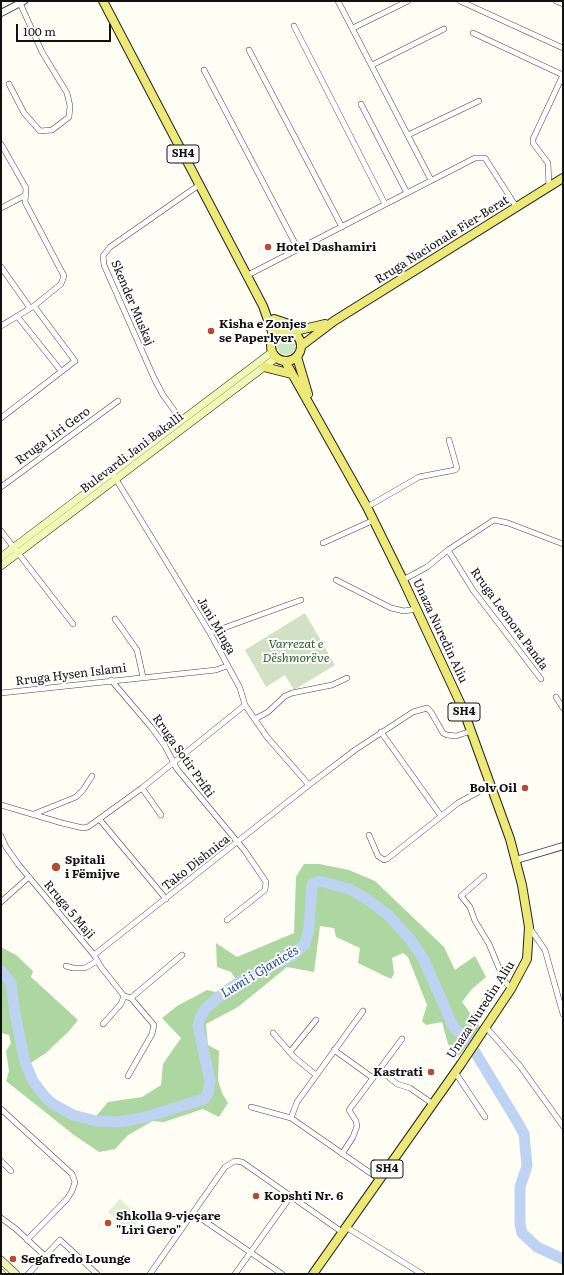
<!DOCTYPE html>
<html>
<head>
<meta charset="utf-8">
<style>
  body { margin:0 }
  #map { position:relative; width:564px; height:1275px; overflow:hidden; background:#fefef5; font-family:Literata,serif }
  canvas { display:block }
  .frame { position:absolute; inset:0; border:2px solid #111; pointer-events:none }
  .scale { position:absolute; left:16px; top:24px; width:95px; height:18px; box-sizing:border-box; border:2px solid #111; border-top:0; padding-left:5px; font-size:12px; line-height:14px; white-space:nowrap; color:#111; -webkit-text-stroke:3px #fff; paint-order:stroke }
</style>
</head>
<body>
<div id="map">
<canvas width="564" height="1275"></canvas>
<div class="frame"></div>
<div class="scale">100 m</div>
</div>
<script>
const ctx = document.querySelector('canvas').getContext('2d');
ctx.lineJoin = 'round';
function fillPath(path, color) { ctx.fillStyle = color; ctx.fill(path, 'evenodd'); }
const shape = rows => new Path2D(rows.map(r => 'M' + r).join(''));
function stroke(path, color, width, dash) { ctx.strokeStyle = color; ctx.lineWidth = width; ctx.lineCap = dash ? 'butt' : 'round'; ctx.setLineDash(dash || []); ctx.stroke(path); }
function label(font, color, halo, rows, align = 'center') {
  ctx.font = font + ' Literata,serif'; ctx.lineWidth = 4; ctx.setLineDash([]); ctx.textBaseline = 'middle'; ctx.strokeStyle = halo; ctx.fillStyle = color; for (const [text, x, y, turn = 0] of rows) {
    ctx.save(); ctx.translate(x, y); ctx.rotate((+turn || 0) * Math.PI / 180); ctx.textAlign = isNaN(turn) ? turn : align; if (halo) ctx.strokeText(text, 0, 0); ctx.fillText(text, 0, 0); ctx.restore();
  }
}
fillPath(shape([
  '277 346a9 9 0 1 1 18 0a9 9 0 1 1-18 0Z'
]), '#cce7c1');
fillPath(shape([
  [304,864,319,864,349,870,375,881,444,947,455,970,475,956,486,977,471,990,462,1002,481,1028,458,1057,448,1044,442,1022,426,1025,422,1021,427,1005,408,957,403,953,392,958,394,974,391,979,358,963,360,948,336,937,334,928,320,926,314,972,287,967,238,1007,206,1024,208,1045,219,1051,218,1080,222,1093,228,1103,219,1117,203,1109,164,1122,153,1121,128,1135,115,1149,99,1152,74,1135,6,1081,9,1071,6,1051,11,1043,9,1035,1,1033,1,947,16,955,33,971,31,977,78,1020,69,1031,46,1053,26,1066,32,1082,53,1105,72,1115,92,1121,108,1102,142,1097,161,1085,163,1064,181,1038,162,1018,177,1006,207,990,224,994,239,984,231,972,217,967,216,943,237,957,294,933,296,877]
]), '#aed6a1');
fillPath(shape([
  [305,613,335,665,294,690,285,675,266,687,245,650]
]), '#d2e0c6');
fillPath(shape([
  [120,1199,141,1219,129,1231,108,1212]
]), '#deefd2');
stroke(shape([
  [1,971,11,983,15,1014,25,1062,33,1081,46,1098,53,1104,73,1115,96,1121,120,1122,146,1117,204,1099,208,1093,210,1081,198,1026,200,1018,205,1009,227,990,250,976,293,955,305,944,309,928,312,884,320,881,349,889,367,899,388,915,410,939,424,960,452,1024,457,1031,466,1037,518,1123,524,1134,527,1166,520,1187,520,1224,522,1233,537,1247,563,1259]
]), '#bed3f1', 11);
const minor = shape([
  [338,1,431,180],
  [460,1,563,48],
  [556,1,563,4],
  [294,26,385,204],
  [353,28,408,1],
  [473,33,563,75],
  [249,50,342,227],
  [372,65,444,29],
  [204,70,298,249],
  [9,84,24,113,40,131,52,130,69,117,70,106,67,93,42,52,20,3],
  [361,104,407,193],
  [408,135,479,101],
  [1,144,26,188,25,202,64,276,61,284,34,306,1,326],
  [549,187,548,163,533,143,533,139,563,75],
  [1,208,24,196],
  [1,267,30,308],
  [246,276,475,158,485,158,517,208],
  [17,316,61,371],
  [1,418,75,361,34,306],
  [181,420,163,395,154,378,104,265,103,256,110,247,199,185],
  [114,476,210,633,240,688,245,705,267,737,309,785],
  [1,487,118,401],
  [367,507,419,477,455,470,457,468,449,440],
  [1,531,73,624],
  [323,543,374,520],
  [448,550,473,590,541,679],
  [336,580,391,608,404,611,416,609],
  [403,580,427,567,448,550,494,520,508,523,563,544],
  [115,619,137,650,143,677],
  [210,633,301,600],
  [111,680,151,727,165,746,177,769,245,851,266,882,265,890,227,920],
  [1,693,216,670,227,666],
  [556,697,563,708],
  [255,719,268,712,285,696,292,693,332,685,347,678],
  [381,732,441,816],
  [142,788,161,815],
  [1,805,62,823,83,828,88,827,142,788,245,705],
  [34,814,76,797,83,790,92,776],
  [100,820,166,899],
  [369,835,378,856,384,860,387,859,458,803,491,785],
  [1,836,6,847,18,864,94,955,101,967,124,996,131,998,154,1025,152,1034,128,1076],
  [484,876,461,896,470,907,475,921,489,944,504,980,511,989],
  [1,902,29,877],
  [529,927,545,950,563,1014],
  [94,955,309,785,355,750,413,712,427,708,431,712,443,733,447,735,456,736,471,731],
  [66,966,73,968,85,968,97,961],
  [131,998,182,955],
  [103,1024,121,1004,124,996],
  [486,1027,520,1066,563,1126],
  [273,1033,294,1057,316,1075],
  [334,1050,373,1078],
  [290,1052,316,1020],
  [379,1069,397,1084,410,1088,433,1104],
  [455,1072,485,1117],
  [251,1107,291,1118,379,1179],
  [1,1109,72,1174,75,1182,72,1191,67,1199,27,1240],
  [291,1118,297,1102,363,1011],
  [342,1154,353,1137,357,1126,356,1121,349,1110,402,1039],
  [1,1161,11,1171],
  [193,1213,282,1274],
  [1,1218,16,1229,45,1256,28,1274],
  [346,1227,422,1274],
  [45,1256,60,1240,97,1274],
  [150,1274,225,1167,235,1161,242,1162,342,1232],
  [235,1274,291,1196]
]);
const tertiary = shape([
  [1,13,24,1],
  [516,860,563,846]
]);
const secondary = shape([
  [1,557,272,352],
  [1,566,276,358],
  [1,1260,16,1274],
  [1,1273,2,1274]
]);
const primary = shape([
  [103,1,263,306,274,337],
  [274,319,301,328],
  '271 346a15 15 0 1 1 30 0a15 15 0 1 1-30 0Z',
  [291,332,325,324],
  [301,346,334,321,563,178],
  [297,357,308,394],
  [285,361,367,507,403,580,463,709,510,839,522,885,529,927,527,959,511,989,461,1064,313,1274],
  [264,367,292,374]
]);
stroke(minor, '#444', 6);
stroke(tertiary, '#444', 8);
stroke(secondary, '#333', 8);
stroke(primary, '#222', 10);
stroke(minor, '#fff', 5);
stroke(tertiary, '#fff', 6);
stroke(secondary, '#f1f8b6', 7);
stroke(primary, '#ece977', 8);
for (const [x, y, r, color] of [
  [268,247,4,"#b64a34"],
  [211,331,4,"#b64a34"],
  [525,788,4,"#b64a34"],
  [56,867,5,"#b64a34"],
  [431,1072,4,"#b64a34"],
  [256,1196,4,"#b64a34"],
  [108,1223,4,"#b64a34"],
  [13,1259,4,"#b64a34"]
]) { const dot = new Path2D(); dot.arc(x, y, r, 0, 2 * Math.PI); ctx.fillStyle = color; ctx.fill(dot); stroke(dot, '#fff', 1.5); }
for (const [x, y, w] of [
  [183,154,32],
  [464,712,32],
  [387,1169,32]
]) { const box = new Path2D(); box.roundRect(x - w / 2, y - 9, w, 18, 3); ctx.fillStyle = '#fff'; ctx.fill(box); stroke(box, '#111', 1); }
label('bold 11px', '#111', null, [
  ["SH4",183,154],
  ["SH4",464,712],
  ["SH4",387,1169]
]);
label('12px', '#111', '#fff', [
  ["Rruga Nacionale Fier-Berat",442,240,-32],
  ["Skender Muskaj",132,303,67],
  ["Rruga Liri Gero",53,436,-36],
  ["Bulevardi Jani Bakalli",132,453,-37],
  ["Rruga Leonora Panda",509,619,54],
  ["Jani Minga",216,626,60],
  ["Unaza Nuredin Aliu",440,631,65],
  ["Rruga Hysen Islami",71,675,-7],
  ["Rruga Sotir Prifti",183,756,55],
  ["Tako Dishnica",196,863,-38],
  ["Rruga 5 Maji",69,910,50],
  ["Unaza Nuredin Aliu",481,1010,-57]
]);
label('bold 12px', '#111', '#fff', [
  ["Hotel Dashamiri",276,247],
  ["Kisha e Zonjes",219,324],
  ["se Paperlyer",219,338],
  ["Bolv Oil",517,788,"right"],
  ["Spitali",65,860],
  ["i Fëmijve",65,874],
  ["Kastrati",423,1072,"right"],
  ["Kopshti Nr. 6",264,1196],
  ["Shkolla 9-vjeçare",116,1216],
  ["\"Liri Gero\"",116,1230],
  ["Segafredo Lounge",21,1259]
], 'left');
label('italic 12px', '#266426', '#fff', [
  ["Varrezat e",296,644],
  ["Dëshmorëve",296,658]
]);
label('italic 13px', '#244c99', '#fff', [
  ["Lumi i Gjanicës",260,972,-31]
]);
</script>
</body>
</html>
